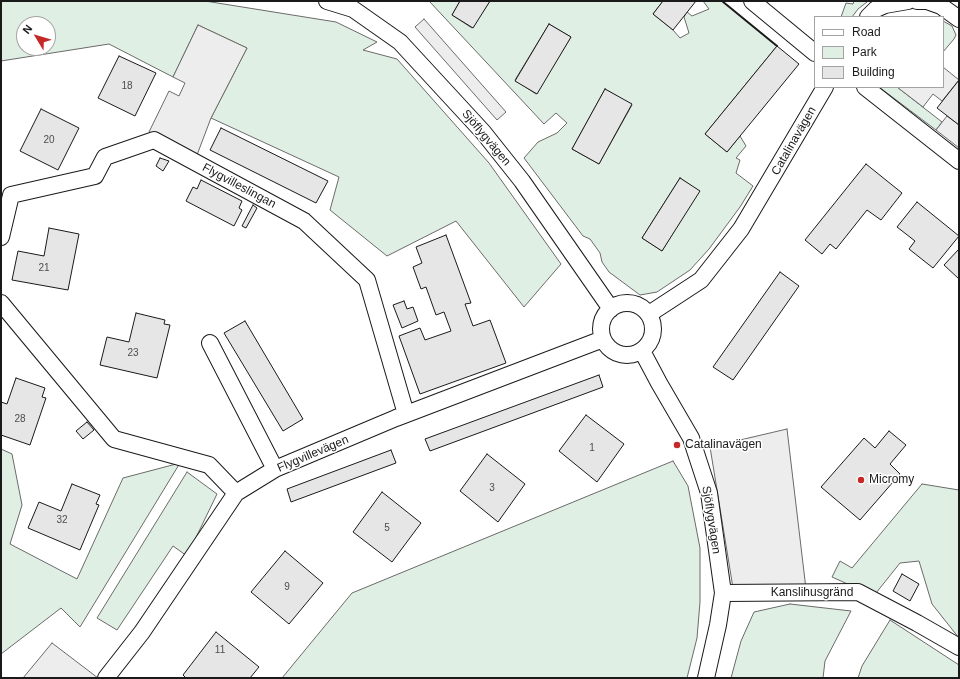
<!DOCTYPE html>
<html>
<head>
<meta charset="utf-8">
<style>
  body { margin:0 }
  #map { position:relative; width:960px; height:679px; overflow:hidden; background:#fff; font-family:Helvetica,sans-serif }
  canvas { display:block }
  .frame { position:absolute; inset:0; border:2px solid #1a1a1a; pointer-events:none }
  .legend { position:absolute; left:814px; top:16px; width:130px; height:72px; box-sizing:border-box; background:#fff; border:1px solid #a3a3a3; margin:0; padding:5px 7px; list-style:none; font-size:12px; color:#1a1a1a }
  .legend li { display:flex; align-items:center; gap:8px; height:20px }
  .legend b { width:20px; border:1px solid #a3a3a3 }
  .north { position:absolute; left:16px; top:16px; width:40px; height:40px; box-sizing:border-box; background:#fff; border:1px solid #a3a3a3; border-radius:50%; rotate:308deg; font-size:11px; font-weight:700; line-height:16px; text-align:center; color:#1a1a1a }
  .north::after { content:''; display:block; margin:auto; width:14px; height:18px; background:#c62828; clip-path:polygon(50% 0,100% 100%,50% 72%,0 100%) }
</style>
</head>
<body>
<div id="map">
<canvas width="960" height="679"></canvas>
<div class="frame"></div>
<ul class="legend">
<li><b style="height:5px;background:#fff"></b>Road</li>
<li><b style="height:11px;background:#e0efe3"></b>Park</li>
<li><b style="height:11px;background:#e6e6e6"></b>Building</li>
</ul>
<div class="north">N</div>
</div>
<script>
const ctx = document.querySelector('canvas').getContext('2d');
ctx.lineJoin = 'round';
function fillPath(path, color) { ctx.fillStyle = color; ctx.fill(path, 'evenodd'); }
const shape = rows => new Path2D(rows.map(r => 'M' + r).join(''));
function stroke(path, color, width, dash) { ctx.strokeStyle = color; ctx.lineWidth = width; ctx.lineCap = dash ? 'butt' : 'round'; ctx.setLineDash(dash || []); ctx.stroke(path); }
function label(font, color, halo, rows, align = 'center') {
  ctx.font = font + ' Helvetica,sans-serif'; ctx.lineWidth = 3; ctx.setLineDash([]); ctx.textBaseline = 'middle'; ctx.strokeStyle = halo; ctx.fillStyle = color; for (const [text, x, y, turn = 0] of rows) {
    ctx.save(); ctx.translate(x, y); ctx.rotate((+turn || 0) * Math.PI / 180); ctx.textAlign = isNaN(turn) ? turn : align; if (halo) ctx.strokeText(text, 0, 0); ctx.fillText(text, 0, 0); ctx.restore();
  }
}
const green = shape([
  [1,1,205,1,336,22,377,42,363,50,397,59,489,163,561,264,524,307,456,221,387,256,330,210,339,177,211,118,247,48,198,25,173,77,109,44,1,61,1,1],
  [24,24,48,24,48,48,24,48,24,24],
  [429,1,460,1,452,15,472,28,490,1,663,1,653,14,673,30,680,38,689,33,684,17,687,12,692,16,709,9,703,1,722,1,777,46,705,134,727,152,740,136,746,146,736,158,740,160,736,173,753,186,740,207,709,249,690,270,657,292,640,295,609,272,602,262,600,253,590,239,583,236,524,158,538,142,557,133,567,123,556,113,544,124,429,1],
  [549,24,571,37,536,94,515,80,549,24],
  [605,89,632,105,599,164,572,149,605,89],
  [680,178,699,191,662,251,642,238,680,178],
  [854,1,864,1,867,2,858,9,852,17,841,17,846,3,853,4,854,1],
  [943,21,952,26,956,35,954,39,943,52,943,21],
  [879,87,897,87,942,122,936,130,879,87],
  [1,449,12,454,22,505,10,544,77,579,123,478,180,463,80,627,61,608,1,654,1,449],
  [673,461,688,486,700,548,700,602,697,638,687,678,282,678,352,593,673,461],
  [187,472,217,494,187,556,173,546,117,630,97,618,187,472],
  [922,484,959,490,959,638,932,604,919,561,900,563,876,593,852,586,832,577,840,561,852,568,922,484],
  [790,604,851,611,825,661,823,678,731,678,741,641,754,612,790,604],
  [890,620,959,665,959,678,858,678,862,666,890,620]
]);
fillPath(green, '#e0efe3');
stroke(green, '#6a6a6a', 1);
const parking = shape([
  [424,19,506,112,497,120,415,27,424,19],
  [198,25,247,48,211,118,197,155,149,132,169,91,179,96,185,83,173,77,198,25],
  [943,67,959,80,942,101,933,94,923,107,897,87,943,87,943,67],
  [947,116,959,125,959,148,936,130,947,116],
  [787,429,806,589,733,588,710,447,787,429],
  [52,643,98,678,23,678,52,643]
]);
fillPath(parking, '#ededed');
stroke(parking, '#6a6a6a', 1);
const building = shape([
  [460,1,490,1,473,28,452,15,460,1],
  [663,1,696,1,673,30,653,14,663,1],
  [549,24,571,37,537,94,515,81,549,24],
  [777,46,799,64,727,152,705,134,777,46],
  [119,56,156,73,135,116,98,98,119,56],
  [959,80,959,125,937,108,959,80],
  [605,89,632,104,599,164,572,149,605,89],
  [41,109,79,128,58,170,20,151,41,109],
  [221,128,328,181,316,203,210,150,221,128],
  [160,158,169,161,163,171,156,166,160,158],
  [866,164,902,193,881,220,867,210,836,249,830,244,822,254,805,240,866,164],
  [680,178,700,191,662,251,642,238,680,178],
  [201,180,242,201,239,208,242,210,234,226,186,201,193,187,197,189,201,180],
  [917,202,959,236,933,268,909,249,915,241,897,227,917,202],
  [253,205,257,208,246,228,242,226,253,205],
  [49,228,79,234,68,290,12,280,18,251,44,256,49,228],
  [446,235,471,303,465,304,473,326,490,320,506,363,420,394,399,336,420,328,425,340,451,331,444,312,436,315,426,287,421,289,413,267,422,263,416,247,446,235],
  [959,249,959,279,944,265,959,249],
  [780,272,799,286,733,380,713,367,780,272],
  [404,301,407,309,413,307,418,321,402,328,393,305,404,301],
  [136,313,165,320,164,324,170,325,157,378,100,365,107,337,129,342,136,313],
  [245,321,303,419,283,431,224,333,245,321],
  [599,375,603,387,430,451,425,439,599,375],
  [16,378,45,388,42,397,46,398,30,445,1,435,1,402,7,404,16,378],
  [586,415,624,444,597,482,559,451,586,415],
  [87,422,94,430,83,439,76,431,87,422],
  [889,431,906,445,890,464,900,474,860,520,821,487,864,438,875,448,889,431],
  [391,450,396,463,291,502,287,489,391,450],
  [487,454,525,484,498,522,460,491,487,454],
  [72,484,100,495,96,504,99,505,80,550,28,528,39,502,61,511,72,484],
  [382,492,421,523,392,562,353,532,382,492],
  [285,551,323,583,289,624,251,592,285,551],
  [902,574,919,584,910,601,893,591,902,574],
  [216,632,259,667,250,678,186,678,183,675,216,632]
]);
fillPath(building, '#e6e6e6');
stroke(building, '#1a1a1a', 1);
const minor = shape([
  [327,1,353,9,400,42,483,132,522,181,611,309],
  [752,1,815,53],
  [917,1,927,1,941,6,959,19],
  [868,17,876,9,885,5,908,1],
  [865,87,959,161],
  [1,237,11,195,95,176,105,157,154,140,304,221,367,280,406,414],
  [1,303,114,439,209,465,236,493],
  '601 329a26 26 0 1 1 52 0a26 26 0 1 1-52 0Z',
  [649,314,701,280,741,229,825,87],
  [210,343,275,469],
  [642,351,659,383,691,438,709,493,723,593,718,625,706,678],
  [723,593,858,592,917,623,959,647],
  [106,678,142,632,236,493,275,469,396,418,603,339]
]);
stroke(minor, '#1a1a1a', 18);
stroke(minor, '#fff', 16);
stroke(shape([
  [722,1,777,46]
]), '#1a1a1a', 2);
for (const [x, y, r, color] of [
  [677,445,4,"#c62828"],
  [861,480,4,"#c62828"]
]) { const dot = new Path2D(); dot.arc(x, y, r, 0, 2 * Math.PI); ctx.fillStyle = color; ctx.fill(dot); stroke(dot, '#fff', 1.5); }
label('10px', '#4d4d4d', null, [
  ["18",127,86],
  ["20",49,140],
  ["21",44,268],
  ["23",133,353],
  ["28",20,419],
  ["1",592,448],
  ["3",492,488],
  ["32",62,520],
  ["5",387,528],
  ["9",287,587],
  ["11",220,650]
]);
label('12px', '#1a1a1a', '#fff', [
  ["Sjöflygvägen",486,138,50],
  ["Catalinavägen",794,141,-60],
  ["Flygvilleslingan",239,186,28],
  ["Flygvillevägen",313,454,-23],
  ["Sjöflygvägen",711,520,81],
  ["Kanslihusgränd",812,593]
]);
label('12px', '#1a1a1a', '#fff', [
  ["Catalinavägen",685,445],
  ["Micromy",869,480]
], 'left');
</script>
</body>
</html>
